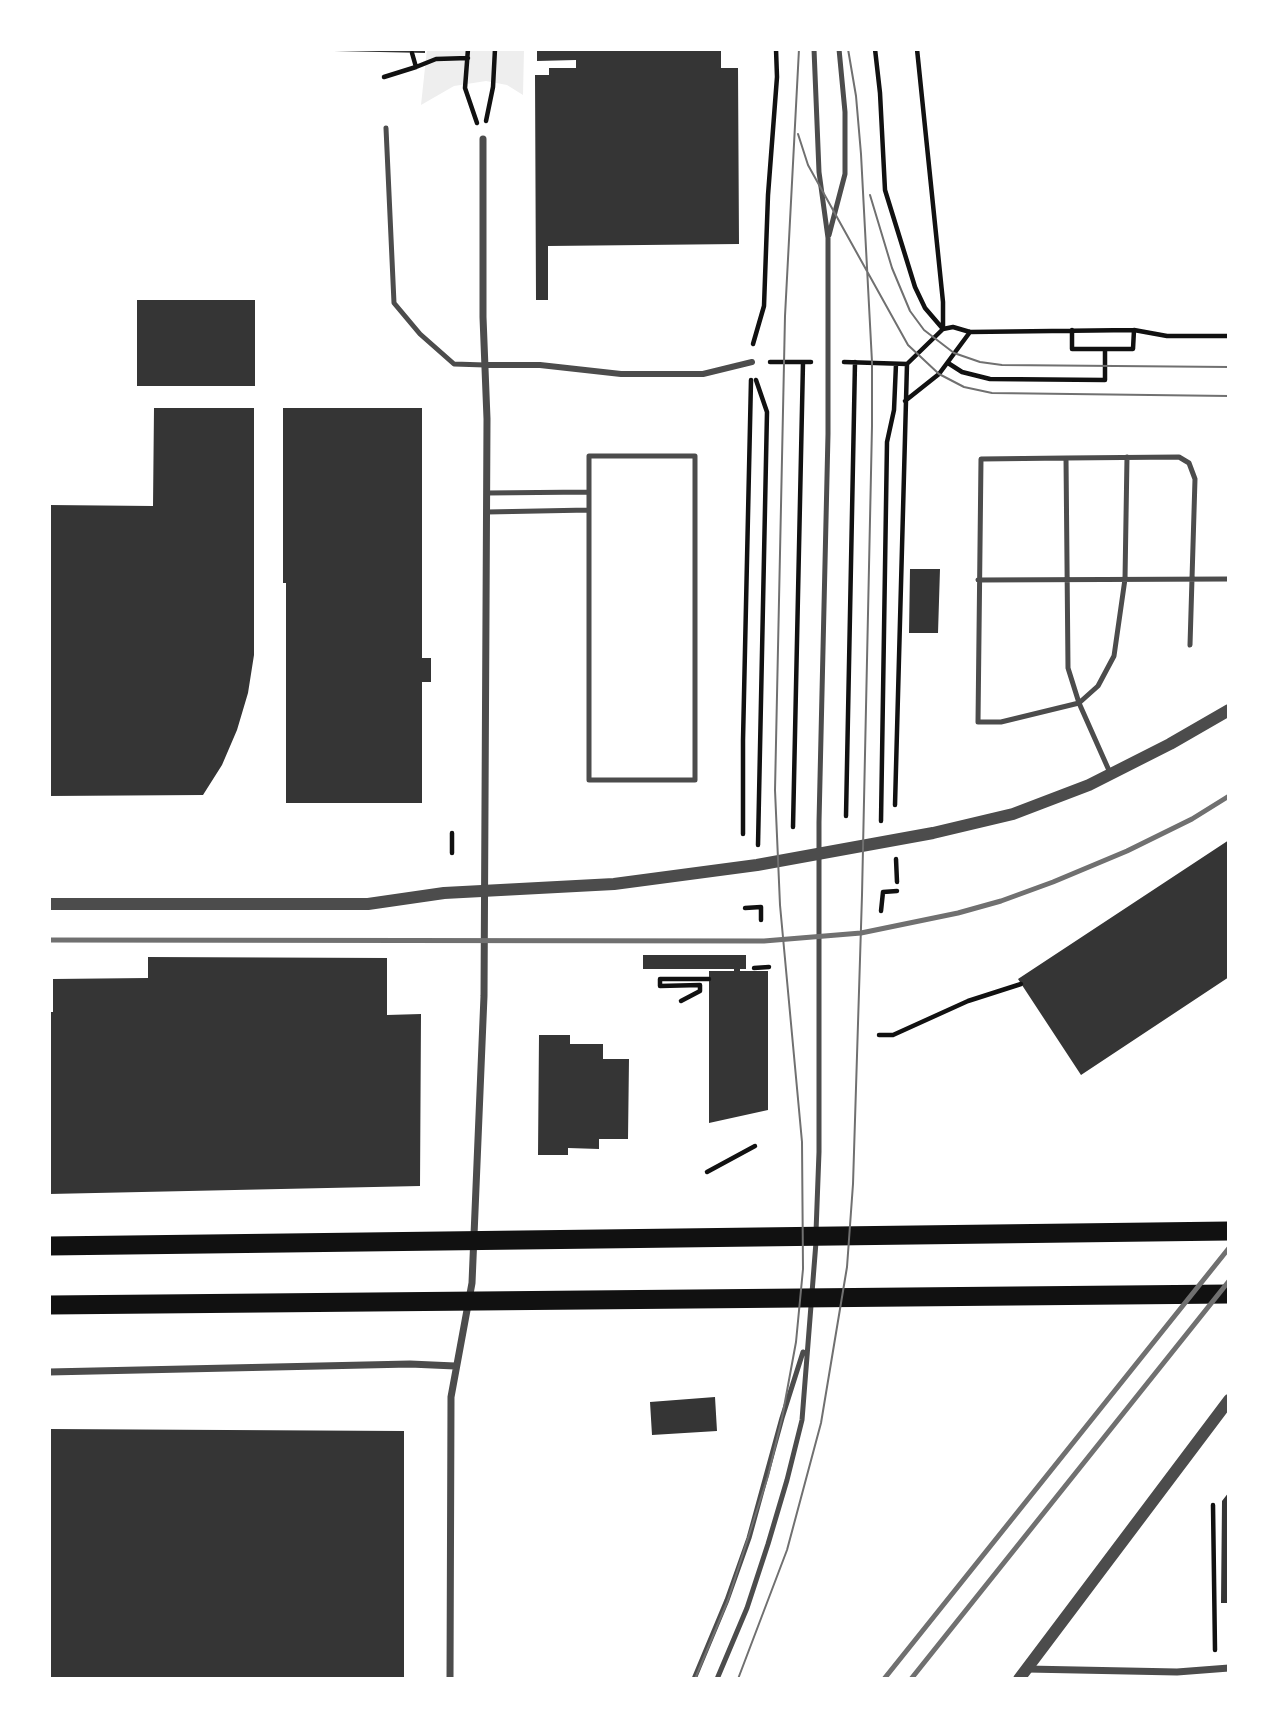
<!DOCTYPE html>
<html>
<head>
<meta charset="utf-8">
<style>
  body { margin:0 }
  #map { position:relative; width:1278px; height:1728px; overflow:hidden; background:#fff; font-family:"PT Sans Narrow",sans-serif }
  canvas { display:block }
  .frame { position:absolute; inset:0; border:51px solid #fff; pointer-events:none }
</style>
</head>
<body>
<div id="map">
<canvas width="1278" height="1728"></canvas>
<div class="frame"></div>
</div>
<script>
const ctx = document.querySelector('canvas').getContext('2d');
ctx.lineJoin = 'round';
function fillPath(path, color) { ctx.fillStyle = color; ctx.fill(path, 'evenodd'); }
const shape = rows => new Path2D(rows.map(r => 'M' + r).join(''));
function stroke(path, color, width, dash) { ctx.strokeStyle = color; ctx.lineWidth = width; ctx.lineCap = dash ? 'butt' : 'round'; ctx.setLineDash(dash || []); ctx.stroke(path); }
fillPath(shape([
  [427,49,524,49,523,95,507,85,486,81,454,86,421,105]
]), '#eee');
fillPath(shape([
  [334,49,425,49,425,53,334,51],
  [537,49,721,49,721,68,738,68,739,244,548,246,548,300,536,300,535,75,549,75,549,68,576,68,576,60,537,61],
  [137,300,255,300,255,386,137,386],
  [154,408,254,408,254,655,248,693,237,730,222,765,203,795,49,796,49,505,153,506],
  [283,408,422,408,422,658,431,658,431,682,422,682,422,803,286,803,286,583,283,583],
  [910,569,940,569,938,633,909,633],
  [1229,840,1229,977,1081,1075,1018,979],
  [643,955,746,955,746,969,740,969,740,971,768,971,768,1110,709,1123,709,971,734,971,734,969,643,969],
  [148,957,387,958,387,1015,421,1014,420,1186,49,1194,49,1012,53,1012,53,979,148,978],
  [539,1035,570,1035,570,1044,603,1044,603,1059,629,1059,628,1139,599,1139,599,1149,568,1148,568,1155,538,1155],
  [715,1397,717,1431,652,1435,650,1402],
  [49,1429,404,1431,404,1679,49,1679],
  [1229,1492,1229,1603,1221,1603,1222,1501]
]), '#353535');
stroke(shape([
  [468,49,465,88,477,123],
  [875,49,880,93,885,190,915,287,925,308,943,329],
  [917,49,943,302,943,328],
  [416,67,436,59,468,58],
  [384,77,416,67,412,53],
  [486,121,493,87,495,49],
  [1072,330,1072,349,1133,349,1134,330],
  [753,344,764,306,768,195,777,77,776,49],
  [770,362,811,362],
  [844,362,907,364,943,329,953,327,970,332,1134,330,1167,336,1229,336],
  [948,363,962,372,990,379,1105,380,1105,349],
  [756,380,767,412,758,845],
  [905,401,939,374,970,332],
  [895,805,907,364],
  [846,816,855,362],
  [881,821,887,442,894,410,896,364],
  [793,827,803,362],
  [452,833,452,853],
  [743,834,743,740,751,380],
  [896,859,897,882],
  [745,908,761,907,761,920],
  [881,911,883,892,897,891],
  [754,968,769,967],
  [681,1001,700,991,700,985,660,986,660,979,709,979],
  [879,1035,893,1035,968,1001,1021,984],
  [707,1172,755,1146],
  [1213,1505,1215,1650]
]), '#111', 4.5);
stroke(shape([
  [814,49,819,172,828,238,828,434,819,822,819,1152,816,1232],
  [386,128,394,303,420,334,454,364,485,365],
  [829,235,845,174,845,112,839,49],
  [589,456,695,456,695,780,589,780,589,456],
  [1066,458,981,459,978,722,1001,722,1079,703,1098,686,1114,656,1125,579,1127,457],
  [487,493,589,492],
  [487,512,589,510],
  [978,580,1229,579],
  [1111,775,1079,703,1068,668,1066,458,1179,457,1189,463,1195,479,1190,645],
  [694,1679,727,1600,749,1538,782,1418,803,1352],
  [717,1679,747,1608,768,1544,787,1480,802,1420,816,1242]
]), '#4c4c4c', 5);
stroke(shape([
  [485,365,540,365,621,374,703,374,752,362]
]), '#4c4c4c', 6);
stroke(shape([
  [49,1372,410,1364,455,1366],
  [1027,1669,1177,1672,1229,1668],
  [450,1679,451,1397,472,1283,484,996,487,419,483,317,483,139]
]), '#4c4c4c', 7);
stroke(shape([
  [49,904,368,904,444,893,614,884,757,865,933,833,1013,814,1089,785,1170,744,1229,710],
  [1019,1679,1229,1400]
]), '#4c4c4c', 12);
stroke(shape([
  [49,1246,1229,1231],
  [49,1305,1229,1294]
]), '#111', 19);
stroke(shape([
  [798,134,808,165,908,345,939,374,964,387,992,393,1229,396],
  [870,195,892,268,910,311,924,330,954,353,980,362,1002,365,1229,367],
  [695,1679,728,1600,768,1476,782,1418,796,1342,803,1269,802,1142,780,905,775,790,785,316,799,49],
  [738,1679,787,1550,821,1423,847,1267,853,1184,862,895,872,426,872,362,861,154,856,96,848,49]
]), '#707070', 2);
stroke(shape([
  [49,940,764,941,861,933,958,913,1001,901,1053,882,1127,851,1192,819,1229,796],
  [884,1679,1229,1248],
  [911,1679,1229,1281]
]), '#707070', 5);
</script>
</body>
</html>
